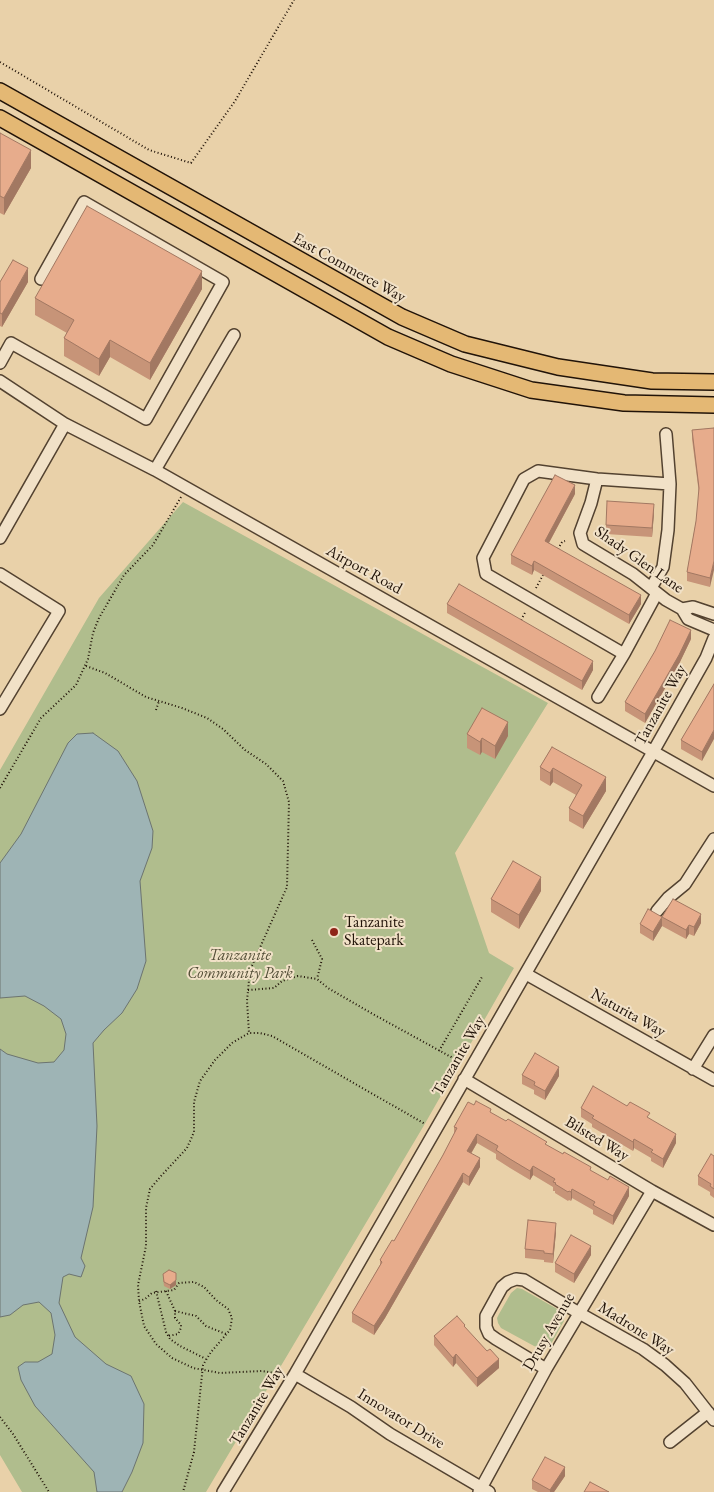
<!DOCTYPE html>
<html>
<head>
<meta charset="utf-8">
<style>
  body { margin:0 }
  canvas { display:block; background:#e9d1a9 }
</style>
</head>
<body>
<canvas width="714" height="1492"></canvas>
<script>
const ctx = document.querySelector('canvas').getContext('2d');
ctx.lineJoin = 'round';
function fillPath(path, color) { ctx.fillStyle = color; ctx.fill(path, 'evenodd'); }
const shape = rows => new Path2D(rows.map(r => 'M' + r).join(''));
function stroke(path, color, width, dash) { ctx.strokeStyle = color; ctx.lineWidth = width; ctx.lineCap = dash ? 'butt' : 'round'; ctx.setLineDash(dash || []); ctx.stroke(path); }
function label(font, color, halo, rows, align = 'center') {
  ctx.font = font + ' "EB Garamond",serif'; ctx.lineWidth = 4; ctx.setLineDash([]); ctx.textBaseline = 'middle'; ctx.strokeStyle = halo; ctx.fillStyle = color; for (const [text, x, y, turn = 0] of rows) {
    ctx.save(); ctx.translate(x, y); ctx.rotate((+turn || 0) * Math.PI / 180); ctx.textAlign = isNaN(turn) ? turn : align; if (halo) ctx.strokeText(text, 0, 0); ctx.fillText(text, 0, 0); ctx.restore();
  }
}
fillPath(shape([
  [183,502,548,703,455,853,489,953,514,968,423,1127,206,1492,22,1492,0,1455,0,770,99,598],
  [517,1288,522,1289,559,1310,562,1314,564,1321,561,1326,550,1346,546,1348,542,1349,534,1346,501,1328,498,1323,497,1318,499,1314,511,1293]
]), '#b0bd8d');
const water = shape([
  [93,733,118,751,137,781,153,831,152,848,140,881,146,961,137,989,122,1013,104,1030,93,1043,97,1126,93,1207,81,1258,85,1266,81,1277,69,1274,63,1277,59,1303,75,1337,106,1364,131,1376,144,1404,143,1443,132,1472,122,1492,97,1492,94,1472,35,1406,21,1380,18,1367,25,1362,38,1362,52,1354,55,1335,51,1313,39,1302,23,1305,10,1315,0,1317,0,1049,7,1054,38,1063,54,1062,64,1050,66,1034,61,1019,44,1006,25,996,0,998,0,863,21,834,68,743,77,734,93,733]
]);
fillPath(water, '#9eb4b5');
stroke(water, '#6c7470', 1);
const minor = shape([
  [0,363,11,343,146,419,223,282,84,202,41,279],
  [0,381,65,424,155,470,714,786],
  [155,470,234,335],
  [597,479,591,503,580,533,583,544,633,574,666,600,682,609,688,619,714,630],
  [0,538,65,424],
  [0,574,59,611,0,709],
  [651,588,663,567,668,530,670,484],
  [682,609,693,607,714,614],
  [624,654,657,593],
  [598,697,624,654,486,574,483,558,524,479,538,471,597,479,670,484,666,434],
  [657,911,668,898,685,884,714,839],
  [526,974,714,1080],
  [693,1069,714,1035],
  [464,1079,652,1191,714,1225],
  [546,1369,496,1339,489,1334,486,1327,486,1316,502,1287,508,1282,516,1279,524,1280,579,1313,643,1349,665,1365,685,1383,714,1420],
  [295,1374,351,1407,390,1434,489,1492],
  [670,1442,708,1412],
  [223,1492,295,1374,653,752,706,658,714,638],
  [479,1492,546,1369,652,1191]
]);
const major = shape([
  [0,91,402,317,465,344,558,367,652,381,714,382],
  [0,118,388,337,451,364,531,390,624,403,714,405]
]);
stroke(minor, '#534230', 14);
stroke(major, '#211308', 18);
stroke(shape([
  [0,62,149,150,191,163,235,101,294,0],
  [558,549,562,542,565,541],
  [536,588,543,575],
  [521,620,526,611],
  [86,666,105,673,146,697,182,708,207,718,223,729,245,750,266,764,283,781,289,802,287,887,250,970,247,1001,249,1033],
  [156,710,159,701],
  [0,788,41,718,76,685,88,659,93,633,99,618,124,575,153,545,181,497],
  [312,940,322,959,317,979],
  [248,990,274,988,282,981,298,976,317,979,328,988,371,1013,462,1063],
  [439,1051,482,977],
  [156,1291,166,1332,170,1339,180,1346,206,1359],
  [166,1291,175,1311,175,1318,181,1325,181,1328,178,1334,168,1336],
  [139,1301,145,1299,152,1293,174,1290,179,1283,194,1282,204,1287,216,1300,228,1309,232,1318,230,1330,211,1352,203,1365,194,1452,183,1492],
  [175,1311,196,1316,206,1326,226,1334],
  [281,1377,274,1373,262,1371,220,1373,193,1368,172,1358,156,1344,144,1326,139,1301,138,1285,146,1246,146,1208,150,1189,161,1176,187,1148,194,1132,194,1102,200,1081,215,1060,232,1043,249,1033,260,1033,272,1036,425,1124],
  [0,1417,13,1434,49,1492]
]), '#211308', 2, [1, 2.5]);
stroke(minor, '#f1e1c7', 11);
stroke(major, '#e4b874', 15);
fillPath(shape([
  [0,133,31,168,4,215,0,213],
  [0,282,28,282,2,327,0,326],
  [202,289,150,380,110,357,99,376,64,356,64,338,67,333,35,315,35,298],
  [714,428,710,587,687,581,687,572,696,521,699,494,692,439,692,430],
  [575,494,549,543,641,604,629,624,534,570,532,575,511,564,511,555],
  [654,513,652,537,606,534,606,525],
  [447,604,593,670,582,690,447,613],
  [691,639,679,664,645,723,625,711,625,702],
  [714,684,702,761,681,749,681,740],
  [467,734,508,736,495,759,482,752,480,755,467,748],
  [552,747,606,791,583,829,569,821,569,808,576,795,553,782,550,786,540,780,540,767],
  [541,891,519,929,491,912,491,899],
  [662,917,701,923,694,936,689,934,686,939,662,926],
  [640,924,662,926,653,941,640,933],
  [522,1075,559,1076,545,1100,534,1094,534,1090,522,1084],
  [474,1105,491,1113,591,1171,629,1196,613,1225,593,1214,593,1210,572,1198,571,1201,569,1200,568,1201,555,1193,555,1191,553,1191,553,1187,533,1175,530,1180,510,1168,496,1159,496,1154,477,1143,471,1154,480,1167,469,1186,463,1182,385,1318,374,1335,352,1322,352,1313,380,1265,380,1260,394,1241,443,1155,454,1134,454,1127],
  [581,1108,650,1119,676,1143,663,1168,651,1161,651,1158,634,1148,633,1151,592,1127,592,1124,581,1117],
  [714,1156,714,1198,710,1195,710,1192,698,1185,698,1176],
  [556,1232,553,1263,544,1262,544,1260,525,1258,525,1249],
  [591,1255,574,1283,555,1272,555,1263],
  [163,1278,176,1285,170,1289,164,1286],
  [465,1328,499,1368,477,1387,456,1363,453,1367,434,1345,434,1336],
  [565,1476,554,1492,538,1492,532,1489,532,1480]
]), '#c79478');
fillPath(shape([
  [31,150,31,168,4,215,4,198],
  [28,268,28,282,2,327,2,314],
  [202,271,202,289,150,380,150,363],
  [110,340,110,357,99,376,99,359],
  [575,485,575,494,545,550,545,541],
  [654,504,654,513,652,537,652,528],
  [534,561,534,570,532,575,532,566],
  [714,561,714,570,710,587,710,578],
  [641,595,641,604,629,624,629,615],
  [691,630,691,639,679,664,645,723,645,714],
  [593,661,593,670,582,690,582,681],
  [508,722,508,736,495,759,495,746],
  [714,730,714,739,702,761,702,752],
  [482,738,482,752,480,755,480,742],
  [553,768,553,782,550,786,550,773],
  [606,777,606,791,583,829,583,816],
  [541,877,541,891,519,929,519,915],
  [701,914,701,923,694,936,694,927],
  [662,917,662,926,653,941,653,932],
  [689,925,689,934,686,939,686,930],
  [559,1067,559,1076,545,1100,545,1091],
  [477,1134,477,1143,467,1160,467,1151],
  [676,1134,676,1143,663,1168,663,1159],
  [634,1139,634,1148,633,1151,633,1142],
  [480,1158,480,1167,469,1186,469,1177],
  [533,1166,533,1175,530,1180,530,1171],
  [463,1173,463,1182,385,1318,374,1335,374,1326],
  [629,1187,629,1196,613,1225,613,1216],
  [572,1189,572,1198,571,1201,571,1192],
  [556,1223,556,1232,553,1263,553,1254],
  [591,1246,591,1255,574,1283,574,1274],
  [176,1280,176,1285,170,1289,170,1285],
  [456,1354,456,1363,453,1367,453,1358],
  [499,1359,499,1368,477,1387,477,1378],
  [565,1467,565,1476,554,1492,550,1492,550,1490]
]), '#a27862');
const building = shape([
  [0,133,31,150,4,198,0,196,0,133],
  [87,206,202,271,150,363,110,340,99,359,64,338,74,320,35,298,87,206],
  [13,260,28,268,2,314,0,313,0,282,13,260],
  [714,428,714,561,710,578,687,572,696,521,699,488,692,430,714,428],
  [555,475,575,485,545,541,641,595,629,615,534,561,532,566,511,555,555,475],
  [607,501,654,504,652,528,606,525,607,501],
  [459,584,593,661,582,681,447,604,459,584],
  [670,620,691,630,679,655,645,714,625,702,655,651,670,620],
  [714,684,714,730,702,752,681,740,714,684],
  [482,708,508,722,495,746,482,738,480,742,467,734,482,708],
  [552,747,606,777,583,816,569,808,582,785,553,768,550,773,540,767,552,747],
  [513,861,541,877,519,915,491,899,513,861],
  [673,899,701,914,694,927,689,925,686,930,662,917,673,899],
  [648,909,662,917,653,932,640,924,648,909],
  [535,1053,559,1067,545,1091,534,1085,535,1082,522,1075,535,1053],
  [593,1086,627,1106,630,1102,650,1113,647,1117,676,1134,663,1159,651,1152,653,1150,634,1139,633,1142,592,1118,594,1116,581,1108,593,1086],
  [476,1101,491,1109,490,1112,506,1121,508,1119,532,1133,547,1142,545,1144,563,1154,564,1152,591,1167,590,1170,608,1180,610,1176,629,1187,613,1216,593,1205,595,1202,572,1189,571,1192,569,1191,568,1192,555,1184,556,1183,553,1182,555,1179,533,1166,530,1171,510,1159,496,1150,498,1146,477,1134,467,1151,480,1158,469,1177,463,1173,385,1309,374,1326,352,1313,382,1262,380,1260,392,1240,394,1241,443,1155,457,1128,454,1127,468,1102,474,1105,476,1101],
  [711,1154,714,1156,714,1189,710,1186,711,1184,698,1176,711,1154],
  [528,1220,556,1223,553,1254,544,1253,544,1251,525,1249,528,1220],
  [571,1235,591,1246,574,1274,555,1263,571,1235],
  [169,1270,176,1273,176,1280,170,1285,164,1282,163,1274,169,1270],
  [457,1316,465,1325,464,1326,487,1351,490,1349,499,1359,477,1378,456,1354,453,1358,434,1336,457,1316],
  [545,1457,565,1467,550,1490,532,1480,545,1457],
  [590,1482,609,1492,584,1492,590,1482]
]);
fillPath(building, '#e7ac8c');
stroke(building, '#a27862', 1);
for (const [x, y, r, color] of [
  [334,932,5,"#8f2418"]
]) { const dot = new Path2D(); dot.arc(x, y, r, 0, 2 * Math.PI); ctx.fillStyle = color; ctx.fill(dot); stroke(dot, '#f1e1c7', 2); }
label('16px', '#211308', '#f1e1c7', [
  ["East Commerce Way",349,268,29],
  ["Shady Glen Lane",639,560,35],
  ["Airport Road",364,570,29],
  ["Tanzanite Way",661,705,-61],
  ["Naturita Way",628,1013,29],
  ["Tanzanite Way",459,1056,-60],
  ["Bilsted Way",597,1139,31],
  ["Madrone Way",636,1329,32],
  ["Drusy Avenue",549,1332,-60],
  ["Tanzanite Way",257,1406,-59],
  ["Innovator Drive",401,1419,32]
]);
label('16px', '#211308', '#f1e1c7', [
  ["Tanzanite",344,923],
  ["Skatepark",344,941]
], 'left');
label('italic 16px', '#534e37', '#f1e1c7', [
  ["Tanzanite",240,956],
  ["Community Park",240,974]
]);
</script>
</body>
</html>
